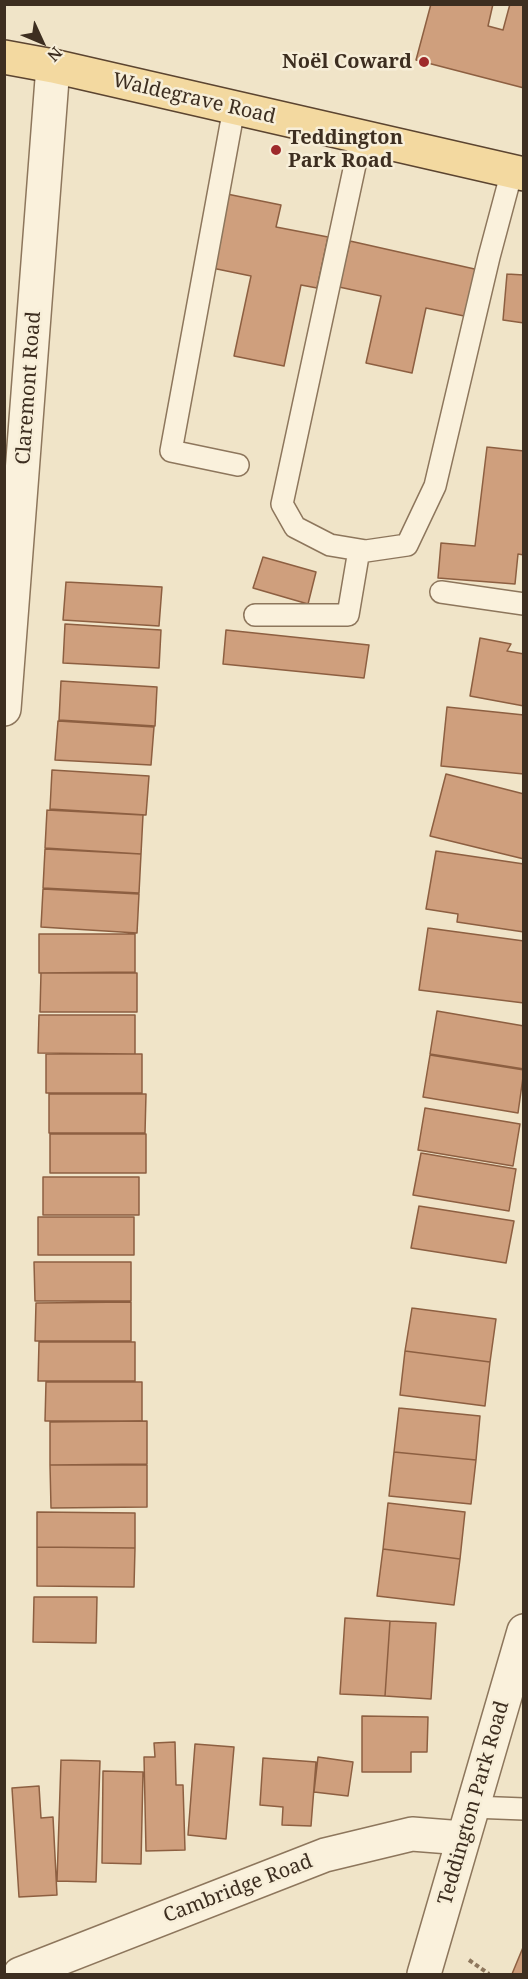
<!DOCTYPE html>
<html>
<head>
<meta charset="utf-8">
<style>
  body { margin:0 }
  #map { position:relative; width:528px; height:1979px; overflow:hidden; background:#f0e4c8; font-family:"Noto Serif",serif }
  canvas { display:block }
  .frame { position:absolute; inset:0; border:6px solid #3d2e20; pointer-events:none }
  .north { position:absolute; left:12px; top:12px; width:60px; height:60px; -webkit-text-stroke:4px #f7eed8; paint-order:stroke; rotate:134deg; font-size:16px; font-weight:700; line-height:24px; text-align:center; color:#3d2e20 }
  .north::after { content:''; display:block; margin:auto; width:21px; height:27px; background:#3d2e20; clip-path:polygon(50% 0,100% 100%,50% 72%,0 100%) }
</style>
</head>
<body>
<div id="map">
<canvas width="528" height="1979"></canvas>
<div class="frame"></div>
<div class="north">N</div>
</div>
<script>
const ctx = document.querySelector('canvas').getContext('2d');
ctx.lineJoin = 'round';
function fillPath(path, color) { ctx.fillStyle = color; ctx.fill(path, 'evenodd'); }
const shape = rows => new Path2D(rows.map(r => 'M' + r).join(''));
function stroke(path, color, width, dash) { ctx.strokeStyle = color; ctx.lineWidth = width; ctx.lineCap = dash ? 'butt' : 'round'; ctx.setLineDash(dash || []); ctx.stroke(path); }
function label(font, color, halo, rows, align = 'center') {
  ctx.font = font + ' "Noto Serif",serif'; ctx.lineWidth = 5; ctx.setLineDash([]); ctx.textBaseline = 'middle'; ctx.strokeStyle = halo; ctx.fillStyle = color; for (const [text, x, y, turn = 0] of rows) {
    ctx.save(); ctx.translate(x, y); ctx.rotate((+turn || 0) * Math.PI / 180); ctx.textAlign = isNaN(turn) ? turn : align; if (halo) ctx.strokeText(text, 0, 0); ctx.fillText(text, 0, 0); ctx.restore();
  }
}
const building = shape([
  [431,4,493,4,488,26,503,30,510,4,524,4,524,88,416,60,431,4],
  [227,194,281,205,276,227,328,237,317,288,301,285,284,366,234,356,251,276,212,268,227,194],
  [350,241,479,270,469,317,426,308,412,373,366,363,381,296,339,287,350,241],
  [507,274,524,275,524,323,503,320,507,274],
  [487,447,524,451,524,555,518,554,515,584,438,578,441,543,475,546,487,447],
  [263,557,316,572,308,604,253,588,263,557],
  [66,582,162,587,159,626,63,620,66,582],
  [65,624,161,630,159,668,63,663,65,624],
  [226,630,369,645,364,678,223,664,226,630],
  [480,638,511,644,507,651,524,654,524,706,470,696,480,638],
  [61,681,157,687,155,726,59,720,61,681],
  [447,707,524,715,524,774,441,766,447,707],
  [58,721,154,727,151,765,55,760,58,721],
  [52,770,149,776,146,815,50,809,52,770],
  [446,774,524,794,524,859,430,836,446,774],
  [47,810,143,815,141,854,45,848,47,810],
  [45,849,141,854,139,893,43,888,45,849],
  [436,851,524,864,524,932,457,922,458,914,426,909,436,851],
  [43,889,139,894,137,933,41,927,43,889],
  [428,928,524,941,524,1003,419,990,428,928],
  [39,934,135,934,135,972,39,973,39,934],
  [41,973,137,973,137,1012,40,1012,41,973],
  [437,1011,524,1026,524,1069,430,1054,437,1011],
  [39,1015,135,1015,135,1054,38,1053,39,1015],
  [46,1054,142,1054,142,1093,46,1093,46,1054],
  [430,1055,524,1070,518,1113,423,1097,430,1055],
  [49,1094,146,1094,145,1133,49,1133,49,1094],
  [425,1108,520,1124,513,1166,418,1150,425,1108],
  [50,1134,146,1134,146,1173,50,1173,50,1134],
  [421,1153,516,1169,509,1211,413,1195,421,1153],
  [43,1177,139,1177,139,1215,43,1215,43,1177],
  [419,1206,514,1221,506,1263,411,1248,419,1206],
  [38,1217,134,1217,134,1255,38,1255,38,1217],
  [34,1262,131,1262,131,1301,35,1301,34,1262],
  [131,1302,131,1341,35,1341,36,1303,131,1302],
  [412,1308,496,1319,490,1362,405,1351,412,1308],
  [39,1342,135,1342,135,1381,38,1381,39,1342],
  [405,1351,490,1362,485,1406,400,1395,405,1351],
  [46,1382,142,1382,142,1421,45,1421,46,1382],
  [399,1408,480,1416,476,1460,394,1452,399,1408],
  [147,1421,147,1464,50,1465,50,1422,147,1421],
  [394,1452,476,1460,471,1504,389,1496,394,1452],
  [50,1465,147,1465,147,1507,51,1508,50,1465],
  [388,1503,465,1512,460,1559,383,1549,388,1503],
  [37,1512,135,1513,135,1548,37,1547,37,1512],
  [37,1547,135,1548,134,1587,37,1586,37,1547],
  [383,1549,460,1559,454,1605,377,1596,383,1549],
  [34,1597,97,1597,96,1643,33,1642,34,1597],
  [345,1618,390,1621,385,1696,340,1694,345,1618],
  [390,1621,436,1623,431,1699,385,1696,390,1621],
  [362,1716,428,1717,427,1752,411,1752,411,1772,362,1772,362,1716],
  [175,1742,176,1785,183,1785,185,1850,146,1851,144,1757,155,1757,154,1743,175,1742],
  [195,1744,234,1747,226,1839,188,1835,195,1744],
  [318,1757,353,1762,348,1796,314,1792,318,1757],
  [263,1758,316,1762,311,1826,282,1825,283,1807,260,1805,263,1758],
  [61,1760,100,1761,96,1882,57,1881,61,1760],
  [103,1771,143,1772,141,1864,102,1863,103,1771],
  [39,1786,41,1818,53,1817,57,1895,19,1897,12,1788,39,1786],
  [524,1945,524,1974,512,1974,524,1945]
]);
fillPath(building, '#cf9f7d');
stroke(building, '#8d5f41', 1.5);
const service = shape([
  [234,108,171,451,238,465],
  [361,137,282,504,295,527,330,545,366,551,407,545,435,486,489,257,512,171],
  [441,592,524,604],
  [255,615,348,615,359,550],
  [472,1807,524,1809]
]);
const minor = shape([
  [4,709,53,66],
  [20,1974,325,1855,412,1834,463,1838]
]);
const tertiary = shape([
  [424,1974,524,1631]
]);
const primary = shape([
  [4,57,53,66,524,174]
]);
stroke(service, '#8d765c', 24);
stroke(minor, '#8d765c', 36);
stroke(tertiary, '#8d765c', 36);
stroke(primary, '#5b4430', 36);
stroke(shape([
  [469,1960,489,1974]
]), '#8d765c', 4, [4.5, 3]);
stroke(service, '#faf1dc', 21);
stroke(minor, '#faf1dc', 33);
stroke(tertiary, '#faf1dc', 33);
stroke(primary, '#f3d9a0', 33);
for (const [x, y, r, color] of [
  [424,62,6,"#9e2a2b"],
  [276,150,6,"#9e2a2b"]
]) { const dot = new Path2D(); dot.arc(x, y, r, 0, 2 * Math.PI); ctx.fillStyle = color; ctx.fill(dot); stroke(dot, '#f7eed8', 2); }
label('bold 20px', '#3d2e20', '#f7eed8', [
  ["Noël Coward",412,62],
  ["Teddington",288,138,"left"],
  ["Park Road",288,161,"left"]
], 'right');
label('20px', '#3d2e20', '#f7eed8', [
  ["Waldegrave Road",194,99,13],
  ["Claremont Road",29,388,-86],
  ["Teddington Park Road",474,1803,-74],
  ["Cambridge Road",238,1889,-21]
]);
</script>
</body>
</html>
